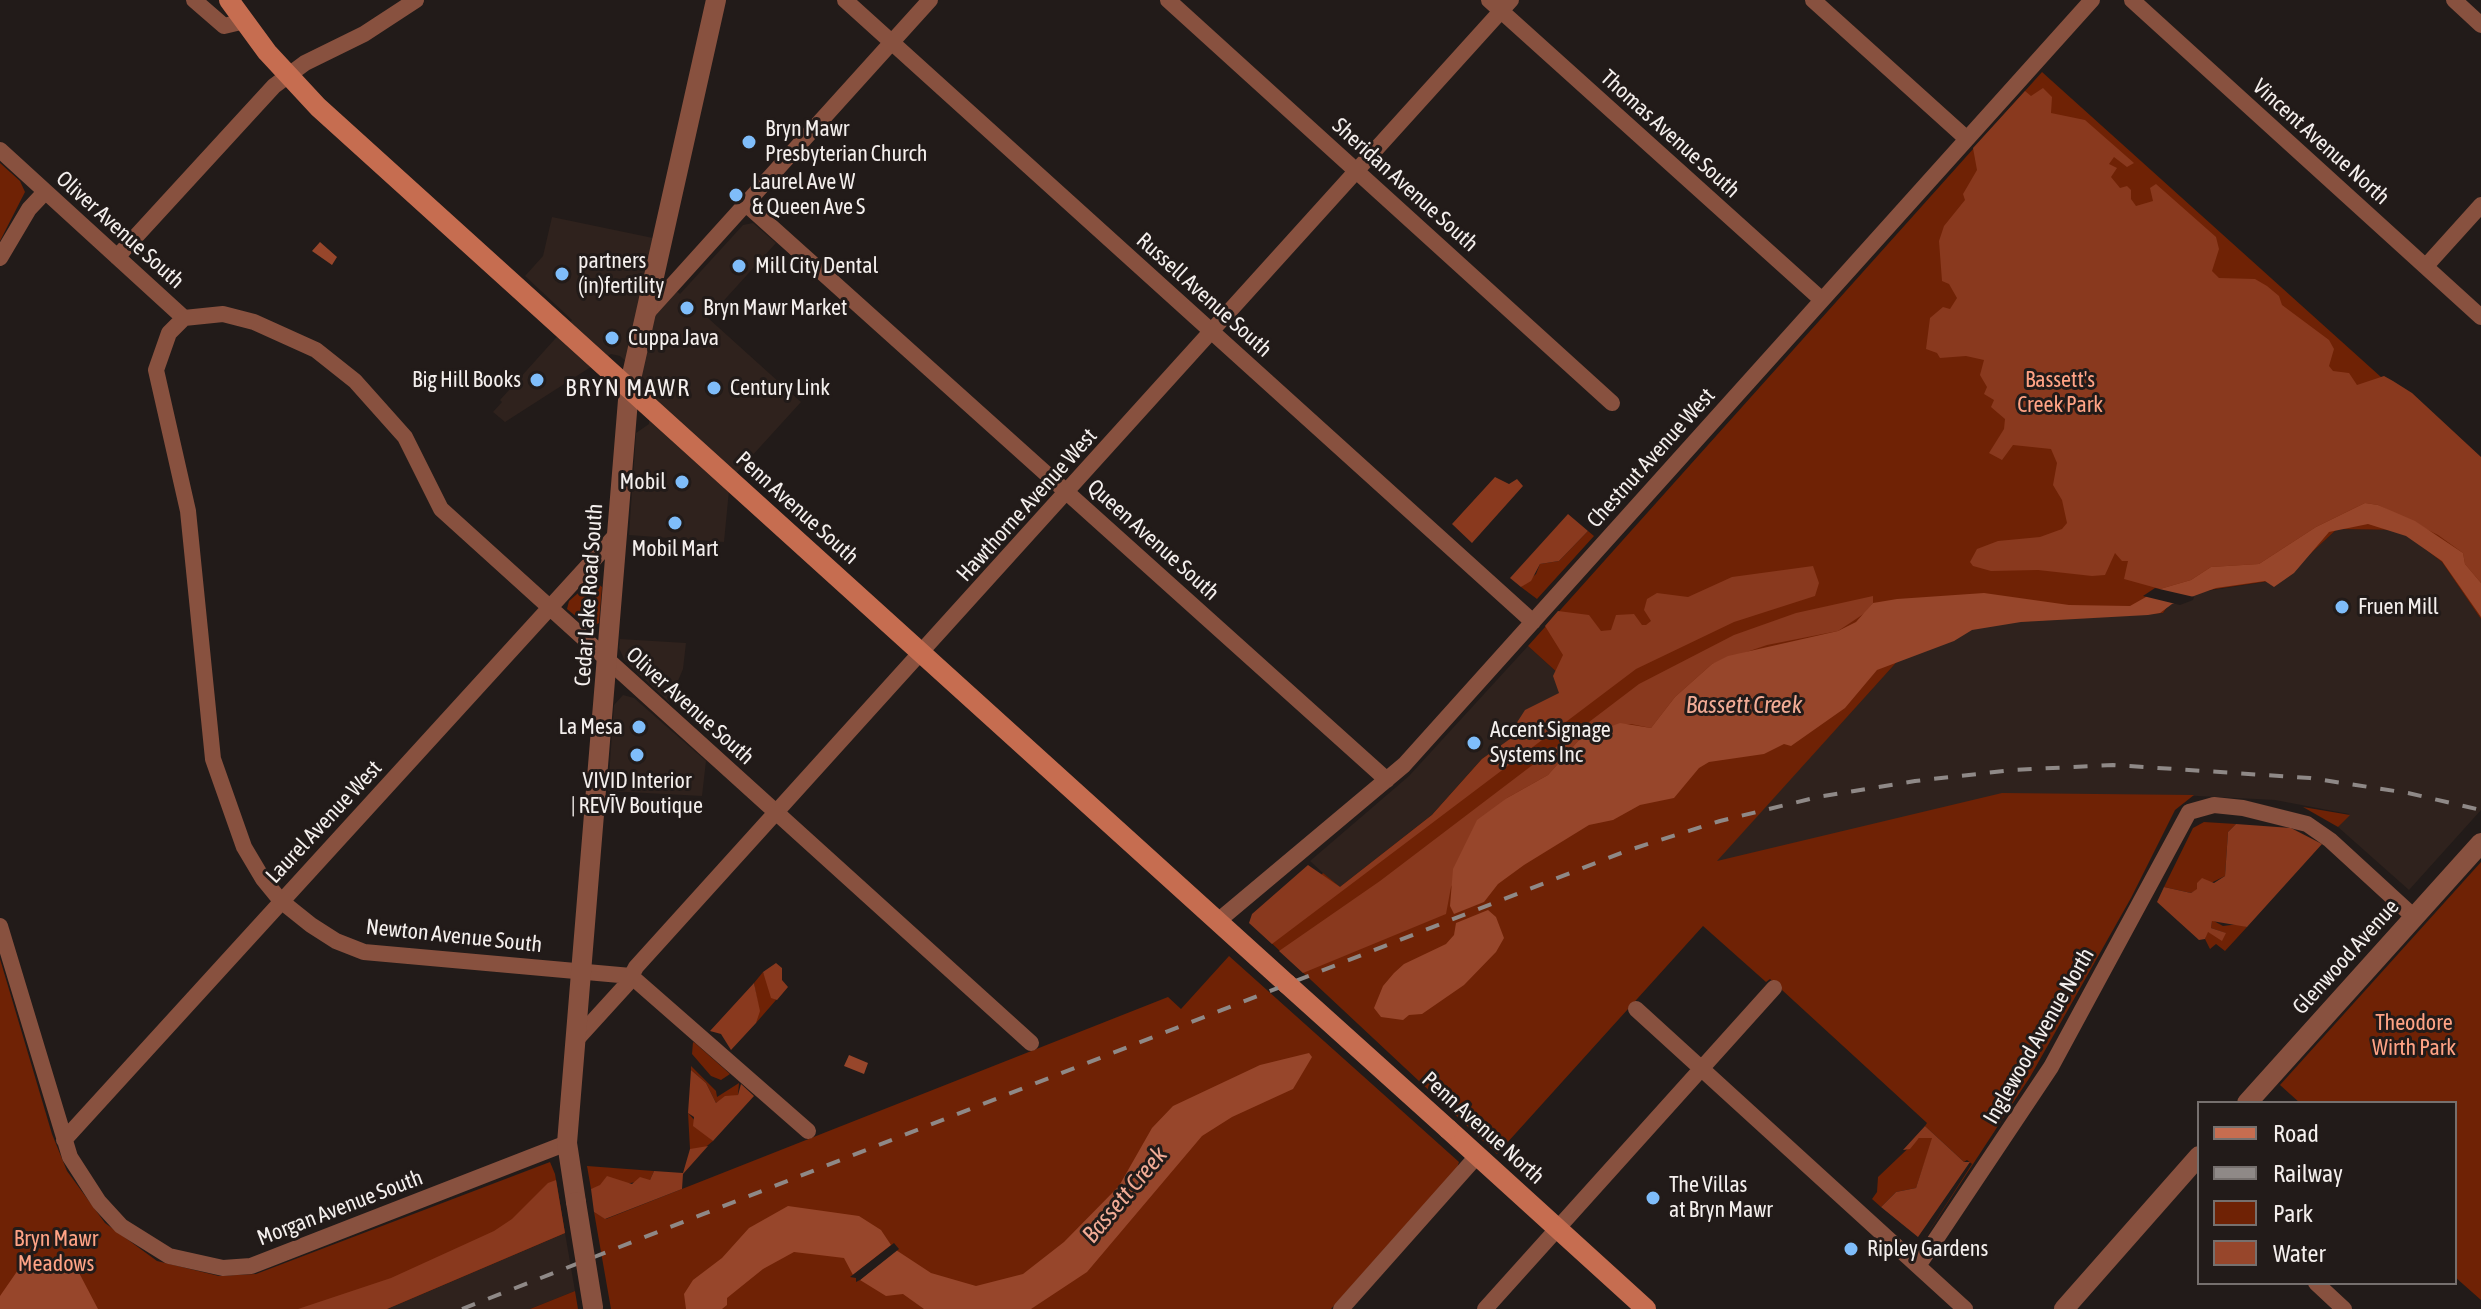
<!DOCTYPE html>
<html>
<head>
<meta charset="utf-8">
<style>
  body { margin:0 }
  #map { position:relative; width:2481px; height:1309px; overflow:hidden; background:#221b19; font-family:"Asap Condensed",sans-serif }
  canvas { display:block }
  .legend { position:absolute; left:2197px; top:1101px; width:260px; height:184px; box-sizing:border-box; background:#221b19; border:2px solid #76706e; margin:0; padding:10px 14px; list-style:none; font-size:24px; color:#f4efed }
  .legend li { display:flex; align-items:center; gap:16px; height:40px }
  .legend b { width:40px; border:2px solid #76706e }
</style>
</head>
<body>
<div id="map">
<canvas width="2481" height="1309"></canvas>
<ul class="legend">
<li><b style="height:10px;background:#c66d50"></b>Road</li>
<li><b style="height:10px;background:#8f8987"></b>Railway</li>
<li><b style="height:22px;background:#6f2205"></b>Park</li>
<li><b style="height:22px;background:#97462b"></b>Water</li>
</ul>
</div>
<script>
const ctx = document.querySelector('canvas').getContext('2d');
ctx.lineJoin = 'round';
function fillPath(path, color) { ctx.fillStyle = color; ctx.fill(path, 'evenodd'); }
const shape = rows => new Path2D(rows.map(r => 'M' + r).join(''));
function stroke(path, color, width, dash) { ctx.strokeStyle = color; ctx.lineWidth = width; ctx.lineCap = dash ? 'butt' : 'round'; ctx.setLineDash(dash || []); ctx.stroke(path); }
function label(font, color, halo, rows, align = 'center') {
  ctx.font = font + ' "Asap Condensed",sans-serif'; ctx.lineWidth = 6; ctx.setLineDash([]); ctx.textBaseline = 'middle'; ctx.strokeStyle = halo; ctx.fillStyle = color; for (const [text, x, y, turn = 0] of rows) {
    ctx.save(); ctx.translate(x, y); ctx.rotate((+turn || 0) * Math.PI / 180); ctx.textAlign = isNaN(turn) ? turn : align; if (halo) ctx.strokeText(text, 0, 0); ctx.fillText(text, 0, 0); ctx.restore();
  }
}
fillPath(shape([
  [552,217,653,238,648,266,680,294,743,225,753,223,776,243,708,318,801,402,730,480,724,542,629,535,636,433,649,424,651,389,649,383,620,356,611,354,505,422,493,412,502,402,500,400,572,320,525,276,543,256],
  [2337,529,2401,530,2442,562,2481,619,2481,810,2409,890,2338,827,2349,814,2275,800,2178,795,1715,862,1903,655,1967,625,2163,613,2175,596,2283,579],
  [620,639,686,643,683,669,669,702,625,661,619,648],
  [1528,646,1583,696,1482,759,1432,815,1339,888,1310,861,1409,776],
  [623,695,634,698,706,761,702,796,608,791,614,705],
  [565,1233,575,1291,530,1309,387,1309]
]), '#2f221d');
fillPath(shape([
  [2042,72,2481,467,2481,619,2442,562,2401,530,2337,529,2283,579,2175,595,2163,613,1967,625,1903,655,1717,861,2002,793,2194,795,2175,810,2131,898,2030,1077,1922,1242,1972,1164,1967,1160,1964,1162,1925,1126,1927,1123,1770,979,1766,982,1703,926,1497,1154,1265,937,1323,873,1340,887,1432,815,1482,759,1582,695,1528,646],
  [0,163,20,181,25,192,0,241],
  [1588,531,1594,536,1537,599,1521,587,1536,574,1540,564,1559,561],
  [593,580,602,587,599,623,590,628,567,609,569,601],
  [2303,807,2350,815,2338,827],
  [2204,822,2236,824,2228,832,2225,876,2191,893,2164,887,2193,828],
  [2481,862,2481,1300,2455,1277,2455,1103,2300,1103,2280,1085],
  [2212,920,2223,926,2239,924,2247,927,2225,951,2216,944,2210,949,2205,939,2207,932,2225,933,2211,928],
  [1229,956,1459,1162,1457,1168,1331,1309,611,1309,594,1212,606,1219,1168,997,1181,1009],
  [0,959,52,1134,67,1171,105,1223,157,1261,219,1276,256,1274,550,1162,555,1174,565,1233,387,1309,0,1309],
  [763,972,776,1000,756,1023,758,1005,754,983],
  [693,1042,695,1043,730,1074,721,1080,711,1076,692,1054],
  [691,1066,716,1091,717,1097,739,1083,738,1095,716,1103,706,1083,691,1070],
  [688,1113,713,1141,702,1150,690,1149],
  [1919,1138,1933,1138,1916,1188,1896,1192,1881,1207,1872,1199,1877,1192,1878,1177],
  [587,1166,654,1171,650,1180,591,1189],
  [575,1291,578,1309,530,1309]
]), '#6f2205');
fillPath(shape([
  [2043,88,2052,97,2051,113,2085,120,2134,163,2127,167,2114,157,2109,164,2117,168,2111,177,2120,188,2127,186,2131,190,2131,199,2136,206,2153,201,2150,188,2156,184,2216,237,2219,249,2212,271,2219,278,2255,279,2267,286,2279,296,2282,305,2329,340,2334,349,2329,366,2333,371,2349,373,2357,385,2384,376,2393,381,2412,393,2481,457,2481,583,2465,564,2463,553,2438,535,2378,505,2365,503,2316,527,2259,564,2211,567,2191,580,2160,589,2124,579,2128,561,2122,561,2115,553,2105,575,2092,576,2038,570,1991,571,1973,566,1970,562,1977,549,1998,541,2040,537,2062,529,2067,523,2062,500,2053,485,2057,463,2051,449,2013,445,2002,460,1989,453,2004,429,2005,419,1991,407,1994,400,1984,394,1987,387,1980,375,1984,360,1966,356,1940,358,1937,353,1926,349,1930,318,1943,307,1950,309,1957,298,1949,284,1942,281,1939,241,1944,226,1965,200,1963,194,1977,170,1973,148,2025,91,2031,96],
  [1495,477,1509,484,1517,479,1523,486,1472,543,1452,524],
  [1568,514,1588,531,1559,561,1540,564,1531,581,1521,587,1510,578],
  [1813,566,1819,583,1815,596,1734,622,1636,669,1272,944,1249,923,1252,914,1308,865,1340,887,1432,815,1482,759,1521,731,1516,724,1525,710,1559,693,1553,676,1563,655,1545,626,1558,611,1589,615,1601,631,1611,630,1616,615,1634,614,1642,625,1646,625,1651,621,1644,610,1647,599,1657,593,1688,597,1732,577],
  [1873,596,1873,603,1865,613,1838,631,1767,645,1712,664,1675,697,1651,728,1631,724,1603,727,1578,741,1548,775,1507,798,1451,887,1446,914,1303,973,1279,951,1380,881,1639,684,1734,635,1796,613],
  [2236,824,2291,828,2322,844,2247,927,2212,921,2211,928,2226,933,2222,941,2208,932,2205,939,2199,940,2157,902,2164,887,2191,893,2197,889,2197,883,2202,878,2214,883,2225,876,2228,832],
  [776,963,782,968,782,980,788,987,777,1000,771,998,763,972],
  [754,983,760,1011,756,1023,731,1050,721,1034,710,1031],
  [691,1070,706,1083,716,1103,725,1096,738,1095,741,1084,754,1096,713,1141,693,1126,694,1117,688,1113],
  [1925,1126,1964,1162,1970,1162,1918,1237,1881,1207,1896,1192,1916,1188,1932,1138,1919,1138,1910,1149,1903,1150],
  [708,1146,683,1174,682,1189,605,1219,594,1212,591,1189,600,1185,607,1176,632,1184,640,1177,650,1180,654,1171,683,1173,690,1149],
  [556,1180,565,1233,387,1309,298,1309,391,1278,494,1231,512,1219,548,1183]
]), '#89391e');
fillPath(shape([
  [320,242,337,257,332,265,312,251],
  [2365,503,2378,505,2415,521,2463,553,2465,564,2481,583,2481,617,2442,561,2406,536,2368,524,2329,532,2294,573,2274,587,2265,581,2216,588,2172,604,2160,613,2148,615,2021,622,1972,630,1954,641,1877,670,1845,708,1791,746,1784,744,1764,754,1709,762,1699,768,1674,798,1640,805,1613,820,1589,825,1524,865,1498,884,1484,902,1454,914,1450,906,1453,869,1477,820,1507,798,1548,775,1578,741,1592,733,1620,723,1651,728,1675,697,1712,664,1728,656,1838,631,1856,622,1873,603,1897,599,1984,593,2069,605,2130,606,2160,589,2191,580,2211,567,2259,564,2316,527],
  [1488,910,1496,917,1504,938,1496,952,1464,985,1422,1014,1409,1015,1403,1020,1381,1017,1374,1008,1383,986,1394,973,1404,964,1446,944,1454,935,1456,923],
  [1309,1053,1312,1057,1293,1089,1232,1117,1202,1136,1087,1272,1031,1309,924,1309,903,1294,886,1296,860,1280,896,1250,931,1273,976,1286,1023,1274,1064,1242,1119,1186,1152,1128,1173,1106,1260,1065],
  [849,1055,868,1063,864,1074,844,1066],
  [788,1206,859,1216,881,1230,891,1245,853,1275,844,1258,794,1252,763,1269,727,1298,727,1305,722,1309,686,1309,684,1294,693,1280,722,1258,749,1228],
  [59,1257,76,1267,98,1309,0,1309,0,1296,18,1270,31,1261]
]), '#97462b');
fillPath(shape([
  [2155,588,2194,597,2193,600,2180,605,2143,596],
  [894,1243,899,1249,860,1280,856,1282,856,1278,850,1277]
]), '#221b19');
stroke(shape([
  [194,0,224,26,245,21],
  [845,0,1533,622],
  [1168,0,1612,403],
  [1489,0,1822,300],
  [1813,0,1967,139],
  [2132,0,2481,317],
  [2454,0,2481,25],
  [0,150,184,318,223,314,254,322,316,350,355,381,405,437,441,509,1031,1043],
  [746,204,1387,780],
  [117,257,274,86,305,63,364,34,416,0],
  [0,258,29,209,45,192],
  [2426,266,2481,205],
  [648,312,930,0],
  [184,318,169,333,156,370,188,511,213,759,244,847,263,879,281,901,311,925,336,941,364,952,631,976,808,1131],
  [1218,921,1404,765,2092,0],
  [0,926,70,1157,99,1202,121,1226,169,1256,223,1268,251,1266,567,1143],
  [1636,1009,1965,1309],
  [576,1040,627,984,636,967,1511,0],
  [64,1140,617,534],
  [1918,1266,2051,1067,2189,812,2214,805,2243,808,2307,824,2330,840,2414,917],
  [2316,1283,2344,1309],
  [1341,1309,1477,1156],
  [1485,1309,1774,988]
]), '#88513f', 16);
stroke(shape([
  [2247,1103,2481,843],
  [576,1202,567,1143,629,388,716,0],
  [2064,1309,2199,1156]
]), '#88513f', 20);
stroke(shape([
  [229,0,267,52,318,107,1287,984],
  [1448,1129,1646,1309]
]), '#c66d50', 20);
stroke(shape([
  [462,1309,1626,851,1720,821,1818,797,1915,781,2013,770,2113,765,2310,778,2408,793,2481,810]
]), '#8f8987', 4, [14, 14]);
stroke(shape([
  [576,1202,593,1307]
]), '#88513f', 20);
stroke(shape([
  [1287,984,1448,1129]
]), '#c66d50', 20);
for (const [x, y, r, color] of [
  [749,142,8,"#7fbdfa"],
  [736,195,8,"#7fbdfa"],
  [739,266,8,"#7fbdfa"],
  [562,274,8,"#7fbdfa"],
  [687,308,8,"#7fbdfa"],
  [612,338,8,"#7fbdfa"],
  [537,380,8,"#7fbdfa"],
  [714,388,8,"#7fbdfa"],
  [682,482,8,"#7fbdfa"],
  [675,523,8,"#7fbdfa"],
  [2342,607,8,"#7fbdfa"],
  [639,727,8,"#7fbdfa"],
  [1474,743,8,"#7fbdfa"],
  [637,755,8,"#7fbdfa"],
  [1653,1198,8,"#7fbdfa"],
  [1851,1249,8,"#7fbdfa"]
]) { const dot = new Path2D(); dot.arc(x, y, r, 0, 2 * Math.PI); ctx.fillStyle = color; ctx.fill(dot); stroke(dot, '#221b19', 3); }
label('22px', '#f4efed', '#221b19', [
  ["Bryn Mawr",765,129],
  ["Presbyterian Church",765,154],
  ["Laurel Ave W",752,182],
  ["& Queen Ave S",752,207],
  ["partners",578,261],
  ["(in)fertility",578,286],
  ["Mill City Dental",755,266],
  ["Bryn Mawr Market",703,308],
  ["Cuppa Java",628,338],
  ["Big Hill Books",521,380,"right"],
  ["Century Link",730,388],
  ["Mobil",666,482,"right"],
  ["Mobil Mart",675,549,"center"],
  ["Fruen Mill",2358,607],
  ["La Mesa",623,727,"right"],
  ["Accent Signage",1490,730],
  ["Systems Inc",1490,755],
  ["VIVID Interior",637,781,"center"],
  ["| REVĪV Boutique",637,806,"center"],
  ["The Villas",1669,1185],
  ["at Bryn Mawr",1669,1210],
  ["Ripley Gardens",1867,1249]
], 'left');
label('22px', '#f4efed', '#221b19', [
  ["Thomas Avenue South",1670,134,42],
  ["Vincent Avenue North",2321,142,42],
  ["Sheridan Avenue South",1405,185,42],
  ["Oliver Avenue South",120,230,42],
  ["Russell Avenue South",1204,295,42],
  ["Chestnut Avenue West",1651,458,-48],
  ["Hawthorne Avenue West",1027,505,-48],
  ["Penn Avenue South",797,508,42],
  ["Queen Avenue South",1153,540,42],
  ["Cedar Lake Road South",589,595,-86],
  ["Oliver Avenue South",690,706,42],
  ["Laurel Avenue West",324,822,-47],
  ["Newton Avenue South",454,936,6],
  ["Glenwood Avenue",2346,957,-48],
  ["Inglewood Avenue North",2039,1036,-60],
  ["Penn Avenue North",1483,1128,42],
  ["Morgan Avenue South",340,1208,-21]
]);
label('22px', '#ffa385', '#221b19', [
  ["Bassett's",2060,380],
  ["Creek Park",2060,405],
  ["Theodore",2414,1023],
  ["Wirth Park",2414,1048],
  ["Bryn Mawr",56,1239],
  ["Meadows",56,1264]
]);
ctx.letterSpacing = '2px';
label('24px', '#f4efed', '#221b19', [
  ["BRYN MAWR",628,388]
]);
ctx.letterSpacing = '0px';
label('italic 24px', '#f2ac96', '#221b19', [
  ["Bassett Creek",1744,705],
  ["Bassett Creek",1125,1195,-50]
]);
</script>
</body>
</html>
